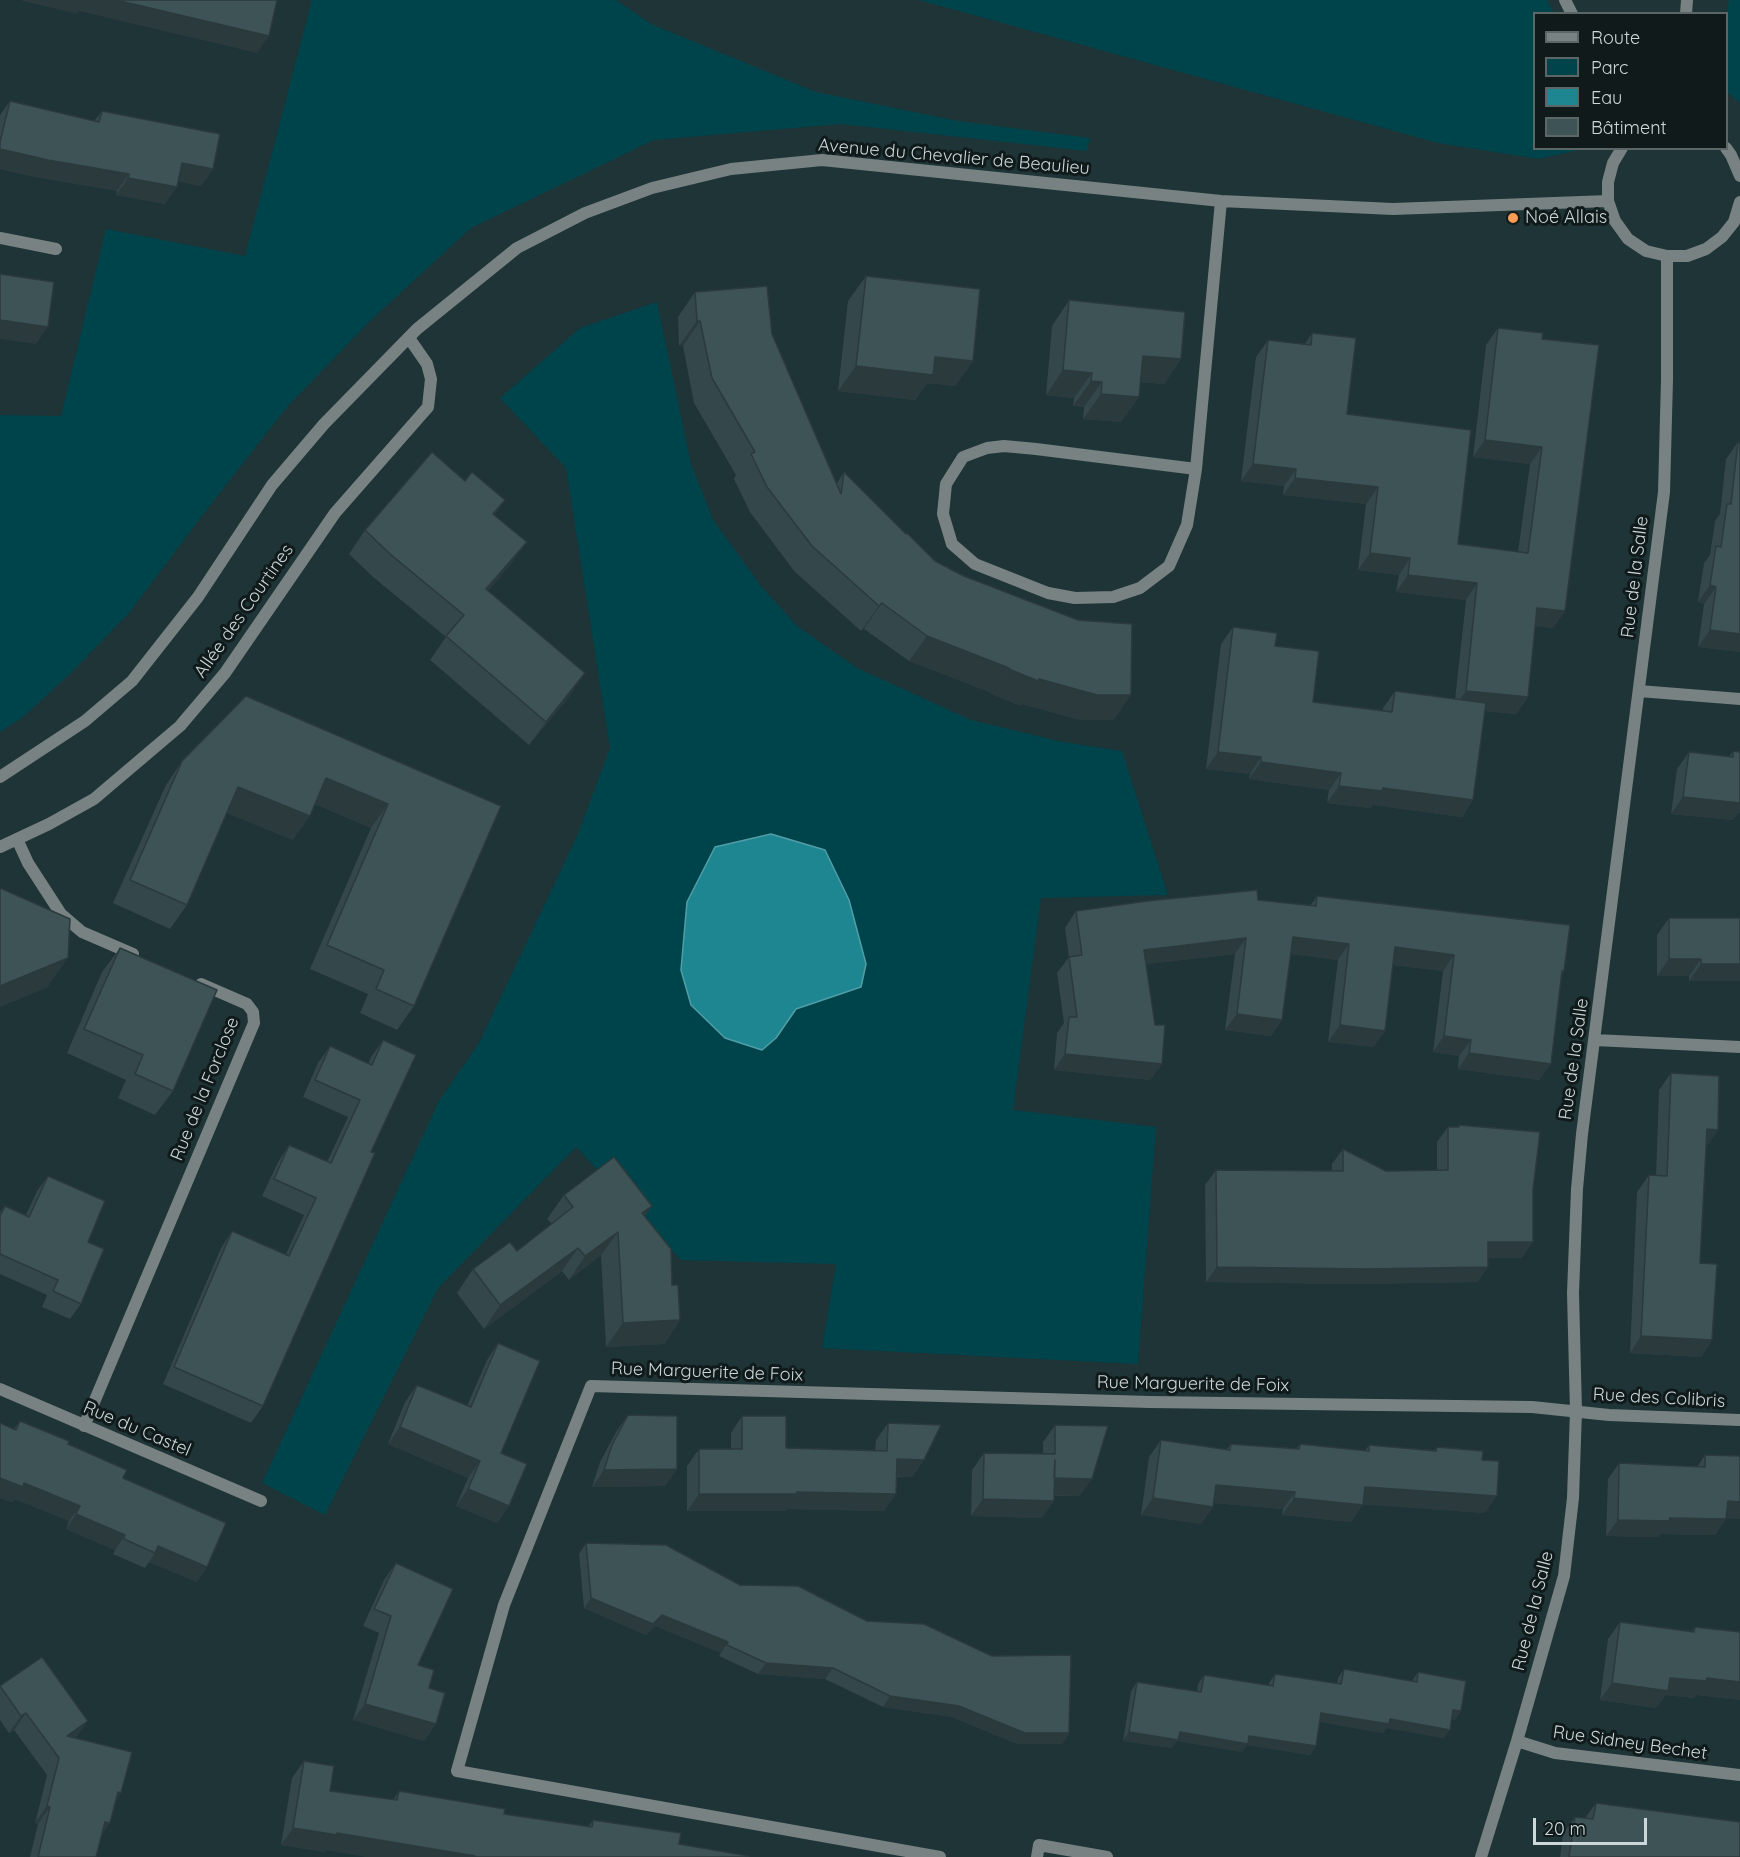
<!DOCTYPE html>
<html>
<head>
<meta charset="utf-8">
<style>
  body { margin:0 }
  #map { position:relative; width:1740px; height:1857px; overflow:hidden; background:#1e3437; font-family:Quicksand,sans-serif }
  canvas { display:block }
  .legend { position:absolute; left:1533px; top:12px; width:195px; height:138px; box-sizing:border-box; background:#101a1b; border:2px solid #5b6667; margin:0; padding:8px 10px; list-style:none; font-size:18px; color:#cbd7d9 }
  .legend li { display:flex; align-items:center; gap:12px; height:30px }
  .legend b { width:30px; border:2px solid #5b6667 }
  .scale { position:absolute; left:1533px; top:1818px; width:114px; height:27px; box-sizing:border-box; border:3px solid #cbd7d9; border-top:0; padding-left:8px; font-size:18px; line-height:21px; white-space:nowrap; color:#cbd7d9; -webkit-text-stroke:4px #101a1b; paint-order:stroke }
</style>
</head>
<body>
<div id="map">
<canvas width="1740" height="1857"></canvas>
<ul class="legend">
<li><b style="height:8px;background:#788283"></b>Route</li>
<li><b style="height:16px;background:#00444b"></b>Parc</li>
<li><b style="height:16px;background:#1d8691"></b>Eau</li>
<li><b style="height:16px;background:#3d5356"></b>Bâtiment</li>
</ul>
<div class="scale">20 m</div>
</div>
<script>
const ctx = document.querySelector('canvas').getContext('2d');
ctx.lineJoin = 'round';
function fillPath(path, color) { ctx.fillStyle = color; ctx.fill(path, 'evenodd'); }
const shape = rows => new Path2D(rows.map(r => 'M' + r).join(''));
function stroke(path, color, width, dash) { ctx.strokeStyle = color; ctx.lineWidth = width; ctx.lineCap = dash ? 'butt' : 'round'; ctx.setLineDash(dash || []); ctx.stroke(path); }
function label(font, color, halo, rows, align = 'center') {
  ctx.font = font + ' Quicksand,sans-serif'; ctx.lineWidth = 6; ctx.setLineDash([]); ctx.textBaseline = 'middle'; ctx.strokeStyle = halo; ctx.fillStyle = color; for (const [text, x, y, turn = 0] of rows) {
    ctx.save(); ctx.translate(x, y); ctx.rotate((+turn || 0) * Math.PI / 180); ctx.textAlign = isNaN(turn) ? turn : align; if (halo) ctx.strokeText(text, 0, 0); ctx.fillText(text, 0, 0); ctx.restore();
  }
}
fillPath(shape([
  [312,0,616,0,651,24,816,92,958,121,1090,138,1087,151,841,124,654,140,471,228,371,320,287,407,205,512,129,613,71,673,23,717,0,732,0,415,61,416,106,229,245,256],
  [919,0,1547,0,1554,13,1534,14,1534,148,1576,149,1574,151,1539,159,1438,143],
  [1729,0,1740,0,1740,103,1727,92,1726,20],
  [657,302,691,464,713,520,761,586,797,626,857,668,971,720,1063,742,1122,751,1168,895,1041,898,1013,1110,1156,1127,1138,1364,822,1348,836,1264,681,1260,576,1147,438,1288,325,1515,262,1483,439,1101,479,1043,578,834,610,748,566,468,500,398,580,328]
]), '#00444b');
const water = shape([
  [771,834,825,850,849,900,866,964,861,987,796,1009,776,1038,762,1050,725,1038,691,1005,681,970,687,902,715,847,771,834]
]);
fillPath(water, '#1d8691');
stroke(water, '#519ea7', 1.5);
stroke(shape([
  [1565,0,1572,14],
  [1686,14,1687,0],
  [1622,148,1613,163,1608,182,1608,201,1615,221,1628,239,1646,251,1667,256,1687,256,1706,249,1722,237,1734,222,1740,202],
  [1726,148,1731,155,1740,176],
  [0,238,56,249],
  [1196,469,1036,449,1004,446,987,448,963,457,946,484,943,514,952,544,975,564,1048,593,1075,598,1113,597,1140,588,1169,566,1187,525,1196,469,1221,201],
  [1639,691,1740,699],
  [0,777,85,721,132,681,198,597,272,485,324,424,417,329,517,248,585,213,652,188,731,169,822,160,1221,201,1393,209,1608,201],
  [17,839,28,863,61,914,82,932,133,954],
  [0,847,49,824,94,799,180,726,225,673,335,513,428,407,431,379,427,364,409,338],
  [1595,1040,1740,1047],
  [0,1389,261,1501],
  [84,1426,254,1023,253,1012,247,1004,201,984],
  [1517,1741,1555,1753,1740,1775],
  [940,1857,457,1771,504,1605,591,1386,1150,1402,1532,1407,1609,1415,1740,1420],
  [1037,1857,1039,1845,1107,1857],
  [1481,1857,1517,1741,1564,1576,1573,1498,1576,1411,1573,1293,1577,1189,1582,1134,1664,492,1667,380,1667,256]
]), '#788283', 12);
fillPath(shape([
  [10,101,94,121,102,111,213,169,201,186,178,181,165,204,116,195,117,191,36,177,0,169,0,115],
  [866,276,973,361,955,386,927,383,915,400,838,391,848,301],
  [695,292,772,334,837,483,844,472,906,534,1114,720,1080,720,1022,704,1021,706,991,694,992,693,909,661,864,629,861,631,794,571,750,512,734,479,736,475,694,403,683,346,679,346,678,317],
  [1069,300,1181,359,1164,384,1140,382,1139,397,1121,422,1083,419,1084,407,1073,406,1074,398,1046,395,1052,326],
  [1498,328,1542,339,1565,611,1553,628,1535,626,1528,697,1516,714,1485,711,1473,800,1462,817,1373,805,1370,808,1327,803,1329,790,1249,779,1250,774,1206,769,1221,644,1233,627,1275,646,1313,702,1383,710,1383,708,1395,691,1455,699,1466,600,1396,592,1399,575,1358,570,1366,504,1283,495,1284,486,1241,481,1256,357,1268,340,1305,344,1312,333,1347,414,1458,544,1518,552,1530,464,1473,457,1486,345],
  [1738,442,1740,443,1740,652,1698,647,1704,604,1698,602,1704,563,1710,555,1715,521,1720,514,1726,459],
  [465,481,505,500,494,515,527,542,510,565,488,591,569,697,529,745,430,660,446,637,373,577,349,554,365,530],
  [1733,751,1738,813,1733,820,1671,814,1677,769,1689,752,1729,757],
  [182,761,501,806,414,1006,397,1030,360,1013,368,994,310,969,371,828,315,804,293,840,227,813,187,905,170,929,113,903,166,785],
  [1317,896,1564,971,1561,976,1551,1064,1539,1080,1458,1069,1459,1056,1433,1052,1443,971,1393,965,1374,1047,1328,1042,1338,960,1291,954,1282,1020,1271,1036,1225,1030,1235,954,1146,964,1155,1025,1162,1064,1150,1080,1054,1070,1057,1033,1064,1023,1057,973,1069,957,1065,928,1076,911,1258,900,1310,906],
  [1669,918,1740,981,1689,981,1689,976,1657,976,1657,935],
  [120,948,173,1091,155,1115,118,1098,126,1080,67,1053,102,972],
  [383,1040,371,1152,263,1406,251,1423,163,1384,221,1248,232,1231,286,1254,304,1215,262,1196,278,1162,289,1145,327,1162,348,1117,303,1097,318,1063,330,1046,368,1064,371,1057],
  [1671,1073,1718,1130,1706,1147,1700,1263,1712,1340,1701,1357,1630,1353,1637,1192,1649,1175,1656,1176,1659,1090],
  [1459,1125,1522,1258,1488,1258,1488,1267,1477,1282,1354,1284,1206,1282,1205,1185,1216,1170,1332,1171,1332,1164,1343,1149,1386,1171,1437,1171,1437,1142,1448,1127,1458,1127],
  [48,1176,88,1242,81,1304,70,1319,42,1307,47,1295,0,1274,0,1212,5,1206,26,1215,37,1191],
  [564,1195,645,1216,672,1285,680,1320,664,1344,606,1347,601,1255,569,1280,562,1271,484,1329,457,1293,473,1269,517,1251,552,1224,547,1219],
  [498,1343,501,1453,509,1506,497,1523,456,1506,468,1478,388,1444,405,1402,417,1385,467,1406,487,1360],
  [628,1415,677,1469,665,1486,592,1487,600,1462,616,1432],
  [742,1416,786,1448,875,1450,876,1440,888,1423,924,1460,912,1477,896,1477,896,1494,884,1511,787,1509,785,1511,687,1511,687,1466,699,1449,731,1449,731,1433],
  [20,1421,68,1444,123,1478,207,1567,197,1582,149,1562,145,1568,113,1554,115,1550,66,1529,69,1521,15,1499,12,1502,0,1498,0,1423,14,1429],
  [1055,1425,1080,1496,1054,1496,1042,1518,971,1516,972,1470,984,1453,1043,1454,1043,1442],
  [1161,1440,1226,1450,1231,1444,1296,1449,1300,1444,1365,1451,1369,1445,1434,1450,1437,1447,1482,1460,1485,1513,1363,1504,1351,1522,1282,1515,1283,1509,1214,1503,1213,1507,1201,1524,1141,1515,1149,1457],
  [1705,1455,1740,1519,1726,1518,1715,1535,1660,1534,1658,1537,1606,1536,1608,1479,1619,1463,1697,1467],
  [586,1543,740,1585,1069,1733,1062,1744,1017,1744,952,1717,883,1707,825,1679,758,1674,719,1656,721,1653,655,1626,646,1635,584,1608,579,1554],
  [396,1563,418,1665,429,1688,436,1724,424,1741,353,1720,379,1633,363,1626,384,1580],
  [1620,1622,1692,1631,1695,1627,1740,1632,1740,1700,1696,1695,1694,1698,1666,1695,1656,1708,1600,1700,1608,1639],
  [1344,1669,1412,1681,1418,1672,1461,1711,1455,1720,1452,1719,1444,1738,1387,1728,1383,1733,1320,1722,1316,1746,1310,1755,1247,1745,1242,1752,1177,1741,1172,1748,1123,1741,1131,1691,1137,1682,1197,1691,1198,1684,1204,1675,1269,1685,1269,1683,1275,1674,1337,1684,1338,1678],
  [0,1686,76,1738,121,1793,115,1802,102,1834,96,1857,30,1857,38,1824,35,1823,47,1775,14,1730,9,1733,0,1720],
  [304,1761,330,1791,393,1800,399,1791,504,1814,588,1827,593,1820,679,1844,749,1857,368,1857,326,1850,325,1852,281,1845,292,1778],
  [1596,1803,1740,1857,1560,1857,1563,1834,1575,1817,1585,1818]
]), '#34474a');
fillPath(shape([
  [23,0,116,0,269,36,257,53,79,11,78,14,22,1],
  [0,149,129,174,117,191,36,177,0,169],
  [182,163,213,169,201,186,170,180],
  [128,178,177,187,165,204,116,195],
  [0,320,48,327,36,344,0,339],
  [697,321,700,321,683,346,679,346],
  [1143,356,1181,359,1164,384,1125,381],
  [935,357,973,361,955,386,927,383,915,400,838,391,856,366],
  [1063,370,1092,373,1074,398,1046,395],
  [1091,381,1102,382,1084,407,1073,406],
  [1101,394,1139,397,1121,422,1083,419],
  [1485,440,1542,447,1530,464,1473,457],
  [1253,464,1296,469,1284,486,1241,481],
  [1295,478,1378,487,1366,504,1283,495],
  [527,542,510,565,470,613,486,589],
  [1370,553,1410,558,1399,575,1358,570],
  [1408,575,1477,583,1466,600,1396,592],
  [1710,585,1716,587,1704,604,1698,602],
  [882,603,864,629,861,631,879,606],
  [1537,608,1565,611,1553,628,1525,625],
  [1710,630,1740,634,1740,652,1698,647],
  [927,636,1009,668,992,693,909,661],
  [1009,669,1039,679,1131,695,1114,720,1080,720,1022,704,1021,706,991,694],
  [585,673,569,697,529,745,546,722],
  [1466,691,1528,697,1516,714,1454,708],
  [1218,752,1261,757,1250,774,1206,769],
  [1261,762,1341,773,1329,790,1249,779],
  [326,778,388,804,371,828,309,801],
  [1339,786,1383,788,1473,800,1462,817,1373,805,1370,808,1327,803],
  [238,787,310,816,293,840,222,811],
  [1683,797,1740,803,1740,813,1738,813,1733,820,1671,814],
  [1293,937,1349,944,1338,960,1282,953],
  [1246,938,1235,954,1133,966,1144,950],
  [1395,947,1454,955,1443,971,1384,964],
  [68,958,47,988,0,1007,0,986],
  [1669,959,1701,959,1689,976,1657,976],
  [1701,964,1740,964,1740,981,1689,981],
  [1237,1014,1282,1020,1271,1036,1225,1030],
  [1340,1025,1385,1031,1374,1047,1328,1042],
  [1444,1036,1471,1040,1459,1056,1433,1052],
  [1469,1053,1551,1064,1539,1080,1458,1069],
  [1065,1054,1162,1064,1150,1080,1054,1070],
  [1707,1129,1718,1130,1706,1147],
  [652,1206,636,1229,642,1213],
  [618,1232,601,1255,569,1280,585,1256],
  [1488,1242,1533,1242,1522,1258,1477,1258],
  [578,1248,562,1271,484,1329,500,1305],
  [1217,1267,1488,1267,1477,1282,1354,1284,1206,1282],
  [680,1320,664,1344,606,1347,623,1323],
  [1641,1336,1712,1340,1701,1357,1630,1353],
  [400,1427,480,1461,468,1478,388,1444],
  [897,1459,924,1460,912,1477,885,1476],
  [677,1469,665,1486,592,1487,604,1470],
  [0,1478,24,1483,80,1506,69,1521,15,1499,12,1502,0,1498],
  [1054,1478,1092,1479,1080,1496,1042,1495],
  [1216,1485,1295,1492,1283,1509,1204,1502],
  [1365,1487,1497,1496,1485,1513,1353,1504],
  [468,1489,509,1506,497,1523,456,1506],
  [797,1492,896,1494,884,1511,787,1509,785,1511,687,1511,699,1494],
  [1153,1498,1213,1507,1201,1524,1141,1515],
  [1294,1498,1363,1505,1351,1522,1282,1515],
  [983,1499,1054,1501,1042,1518,971,1516],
  [1728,1501,1740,1502,1740,1519,1716,1518],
  [76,1514,125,1535,115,1550,66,1529],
  [1670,1518,1726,1519,1715,1535,1660,1534,1658,1537,1606,1536,1618,1520],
  [158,1546,207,1567,197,1582,149,1562,155,1553],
  [591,1598,662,1615,728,1642,721,1653,655,1626,646,1635,584,1608],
  [766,1663,833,1668,825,1679,758,1674],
  [1670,1678,1707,1678,1740,1682,1740,1700,1696,1695,1694,1698,1666,1695,1656,1708,1600,1700,1612,1683],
  [890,1696,959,1706,1069,1733,1062,1744,1017,1744,952,1717,883,1707],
  [365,1704,436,1724,424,1741,353,1720],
  [1453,1710,1461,1711,1455,1720,1447,1719],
  [26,1713,14,1730,9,1733,21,1716],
  [1321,1713,1390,1719,1450,1730,1444,1738,1387,1728,1383,1733,1315,1721],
  [88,1721,76,1738,67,1736],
  [1129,1732,1180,1732,1249,1736,1316,1746,1310,1755,1247,1745,1242,1752,1177,1741,1172,1748,1123,1741],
  [118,1792,121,1793,110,1810],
  [47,1806,50,1807,38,1824,35,1823],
  [105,1822,110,1823,98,1840],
  [293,1828,337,1833,475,1856,475,1857,368,1857,326,1850,325,1852,281,1845]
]), '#2b3a3c');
const building = shape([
  [116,0,277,0,269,36,116,0],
  [10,101,99,122,102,111,220,134,213,169,182,163,177,187,128,178,129,174,48,160,0,149,0,142,10,101],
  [0,274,54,282,48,327,0,320,0,274],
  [866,276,980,289,973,361,935,357,933,375,856,366,866,276],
  [767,286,772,334,841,494,844,472,906,534,907,533,935,561,964,576,1078,620,1132,624,1131,695,1097,695,1039,679,1038,681,1009,669,1009,668,927,636,882,603,879,606,812,546,767,487,751,454,755,452,712,378,700,321,697,321,695,292,767,286],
  [1069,300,1185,312,1181,359,1143,356,1139,397,1101,394,1102,382,1091,381,1092,373,1063,370,1069,300],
  [1498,328,1543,333,1542,339,1599,345,1565,611,1537,608,1528,697,1466,691,1477,583,1408,575,1410,558,1370,553,1378,487,1295,478,1296,469,1253,464,1268,340,1311,345,1312,333,1356,338,1347,414,1471,430,1458,544,1528,553,1542,447,1485,440,1498,328],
  [1738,442,1740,443,1740,634,1710,630,1716,587,1710,585,1716,546,1721,547,1727,504,1731,504,1738,442],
  [432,452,465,481,472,472,505,500,493,514,527,542,486,589,585,673,546,722,446,636,464,615,390,554,365,530,432,452],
  [1233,627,1277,633,1275,646,1319,651,1313,702,1392,712,1395,691,1486,703,1473,800,1383,788,1382,791,1339,786,1341,773,1261,762,1261,757,1218,752,1233,627],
  [246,696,501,806,414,1006,376,989,384,970,327,945,388,804,326,778,310,816,238,787,187,905,130,880,182,761,246,696],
  [1733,751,1740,752,1740,803,1683,797,1689,752,1733,757,1733,751],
  [0,888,70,919,68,958,0,986,0,888],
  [1257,890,1258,900,1316,906,1317,896,1570,925,1564,971,1562,971,1551,1064,1469,1053,1471,1040,1444,1036,1454,955,1395,947,1385,1031,1340,1025,1349,944,1293,937,1282,1020,1237,1014,1246,938,1144,950,1155,1025,1165,1025,1162,1064,1065,1054,1069,1017,1077,1017,1069,957,1082,955,1076,911,1147,901,1257,890],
  [1669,918,1740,918,1740,964,1701,964,1701,959,1669,959,1669,918],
  [120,948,217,990,173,1091,135,1074,143,1055,84,1029,120,948],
  [383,1040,416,1055,371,1152,375,1153,263,1406,174,1367,232,1231,289,1256,316,1198,274,1179,289,1145,331,1163,360,1100,315,1080,330,1046,372,1065,383,1040],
  [1671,1073,1719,1076,1718,1130,1707,1129,1700,1263,1717,1264,1712,1340,1641,1336,1649,1175,1667,1176,1671,1073],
  [1459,1125,1540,1132,1533,1190,1533,1242,1488,1242,1488,1267,1365,1269,1217,1267,1216,1170,1343,1171,1343,1149,1386,1171,1448,1170,1448,1127,1459,1127,1459,1125],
  [614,1157,652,1206,642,1213,671,1249,672,1285,678,1285,680,1320,623,1323,618,1232,585,1256,578,1248,500,1305,473,1269,510,1242,517,1251,573,1207,564,1195,614,1157],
  [48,1176,105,1201,88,1242,104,1249,81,1304,53,1291,58,1280,0,1254,0,1216,5,1206,29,1217,48,1176],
  [498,1343,540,1361,501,1453,527,1464,509,1506,468,1489,480,1461,400,1427,417,1385,471,1407,498,1343],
  [628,1415,677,1416,677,1469,604,1470,612,1445,628,1415],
  [742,1416,786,1416,786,1448,887,1451,888,1423,941,1425,924,1460,897,1459,896,1494,797,1492,797,1494,699,1494,699,1449,742,1449,742,1416],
  [20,1421,69,1441,68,1444,127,1470,123,1478,226,1523,207,1567,158,1546,155,1553,124,1539,125,1535,76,1514,80,1506,24,1483,23,1487,0,1478,0,1423,16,1430,20,1421],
  [1055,1425,1108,1426,1092,1479,1054,1478,1055,1460,1054,1501,983,1499,984,1453,1055,1454,1055,1425],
  [1161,1440,1230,1450,1231,1444,1299,1449,1300,1444,1369,1451,1369,1445,1436,1451,1437,1447,1483,1451,1482,1460,1499,1461,1497,1496,1365,1487,1363,1505,1294,1498,1295,1492,1216,1485,1213,1507,1153,1498,1161,1440],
  [1705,1455,1740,1456,1740,1502,1728,1501,1726,1519,1670,1518,1669,1521,1618,1520,1619,1463,1705,1467,1705,1455],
  [586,1543,666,1545,740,1585,798,1586,867,1621,924,1624,992,1656,1071,1655,1069,1733,1025,1733,959,1706,890,1696,833,1668,766,1663,727,1645,728,1642,662,1615,653,1624,591,1598,586,1543],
  [396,1563,453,1589,418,1665,434,1670,429,1688,445,1693,436,1724,365,1704,391,1616,374,1609,396,1563],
  [1620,1622,1694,1632,1695,1627,1740,1632,1740,1682,1707,1678,1706,1681,1670,1678,1668,1691,1612,1683,1620,1622],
  [42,1657,88,1721,67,1736,132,1752,121,1793,118,1792,110,1823,105,1822,96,1857,38,1857,50,1807,47,1806,59,1758,26,1713,21,1716,0,1686,42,1657],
  [1344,1669,1417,1682,1418,1672,1466,1681,1461,1711,1453,1710,1450,1730,1390,1719,1389,1724,1321,1713,1316,1746,1249,1736,1248,1744,1180,1732,1178,1740,1129,1732,1137,1682,1201,1692,1204,1675,1273,1686,1275,1674,1341,1684,1344,1669],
  [304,1761,334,1766,330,1791,397,1800,399,1791,505,1809,504,1814,592,1827,593,1820,681,1833,679,1844,749,1856,749,1857,475,1857,475,1856,337,1833,337,1835,293,1828,304,1761],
  [1596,1803,1740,1822,1740,1857,1569,1857,1575,1817,1593,1819,1596,1803]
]);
fillPath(building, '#3d5356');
stroke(building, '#2b3a3c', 1.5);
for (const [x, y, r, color] of [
  [1513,218,6,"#fc9d54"]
]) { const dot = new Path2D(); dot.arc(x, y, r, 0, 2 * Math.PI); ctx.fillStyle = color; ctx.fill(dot); stroke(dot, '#101a1b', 2); }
label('18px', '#cbd7d9', '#101a1b', [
  ["Avenue du Chevalier de Beaulieu",954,157,5],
  ["Rue de la Salle",1635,577,-83],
  ["Allée des Courtines",244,611,-55],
  ["Rue de la Salle",1574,1059,-82],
  ["Rue de la Forclose",205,1089,-68],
  ["Rue Marguerite de Foix",707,1372,2],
  ["Rue Marguerite de Foix",1193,1384,1],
  ["Rue des Colibris",1659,1398,3],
  ["Rue du Castel",137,1429,23],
  ["Rue de la Salle",1533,1611,-76],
  ["Rue Sidney Bechet",1630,1743,8]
]);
label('18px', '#cbd7d9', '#101a1b', [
  ["Noé Allais",1525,218]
], 'left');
</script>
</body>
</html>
